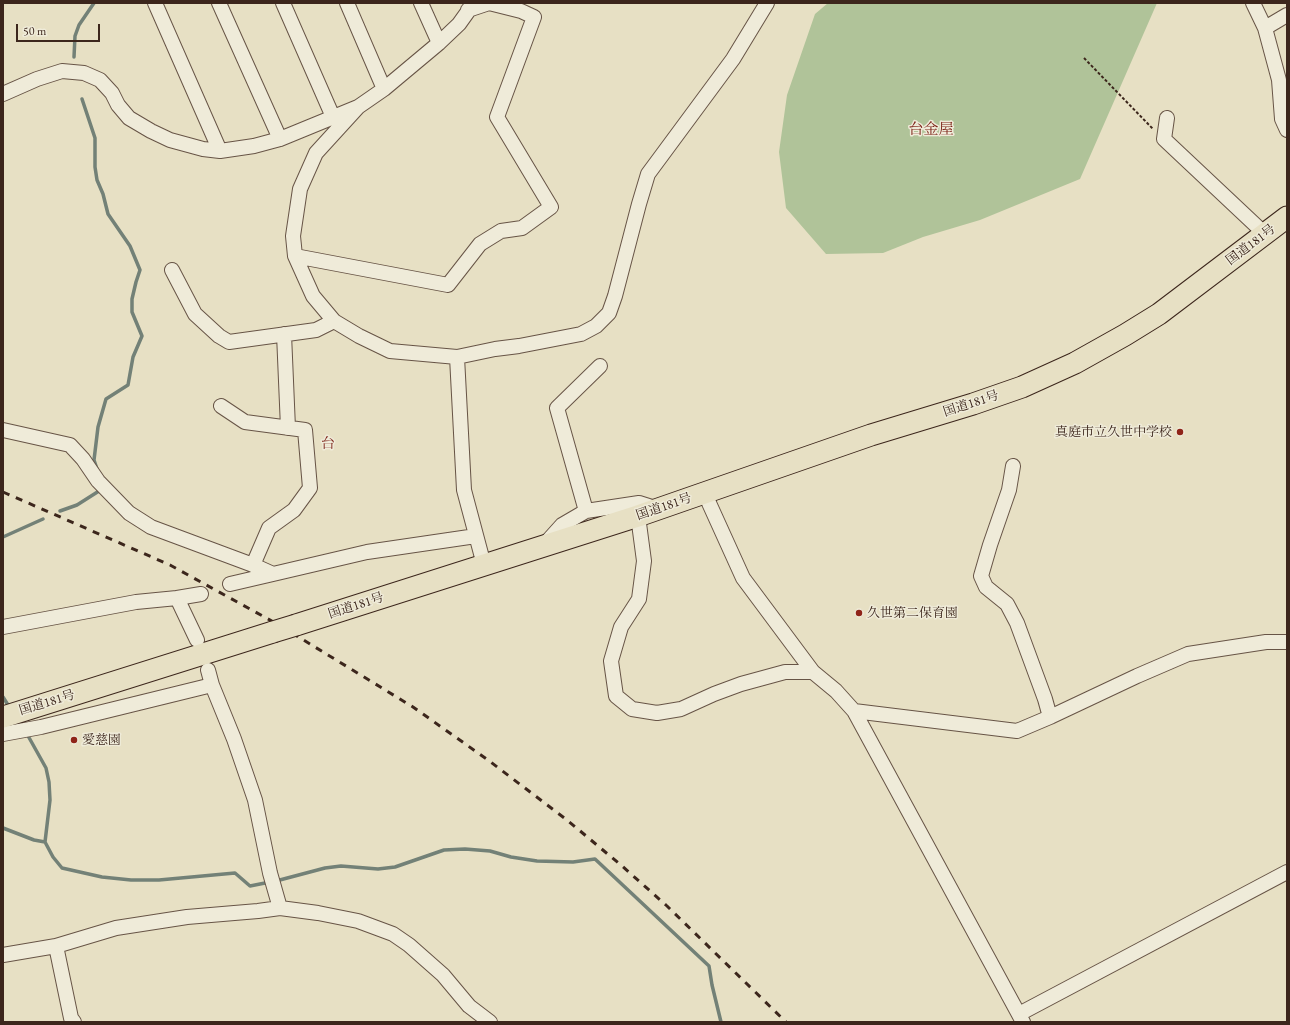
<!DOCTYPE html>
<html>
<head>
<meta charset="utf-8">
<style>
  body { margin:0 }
  #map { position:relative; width:1290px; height:1025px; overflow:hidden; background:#e7e0c4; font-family:"EB Garamond",serif }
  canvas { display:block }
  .frame { position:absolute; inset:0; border:4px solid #3c261c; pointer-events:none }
  .scale { position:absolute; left:16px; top:24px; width:84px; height:18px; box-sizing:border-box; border:2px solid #3c261c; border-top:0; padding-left:5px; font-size:12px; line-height:14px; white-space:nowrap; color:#3c261c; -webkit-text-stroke:3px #efebd9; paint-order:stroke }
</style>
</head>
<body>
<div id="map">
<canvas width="1290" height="1025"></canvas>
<div class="frame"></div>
<div class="scale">50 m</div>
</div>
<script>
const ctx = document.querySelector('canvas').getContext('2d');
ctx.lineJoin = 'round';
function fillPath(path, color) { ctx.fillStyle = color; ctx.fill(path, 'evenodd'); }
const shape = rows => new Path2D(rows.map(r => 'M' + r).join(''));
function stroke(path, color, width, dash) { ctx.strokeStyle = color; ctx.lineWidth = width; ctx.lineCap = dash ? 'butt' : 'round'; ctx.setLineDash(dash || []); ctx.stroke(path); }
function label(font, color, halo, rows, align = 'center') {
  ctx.font = font + ' "EB Garamond","Noto Serif JP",serif'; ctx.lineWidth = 3; ctx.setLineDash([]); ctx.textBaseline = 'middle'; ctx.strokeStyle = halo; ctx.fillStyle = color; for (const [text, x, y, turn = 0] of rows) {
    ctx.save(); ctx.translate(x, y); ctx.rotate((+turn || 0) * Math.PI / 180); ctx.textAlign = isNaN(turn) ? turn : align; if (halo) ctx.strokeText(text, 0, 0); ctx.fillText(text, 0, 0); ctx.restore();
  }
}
fillPath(shape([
  [828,3,1157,3,1080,179,980,220,923,237,883,253,826,254,786,208,779,152,787,95,815,14]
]), '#b0c399');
stroke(shape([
  [74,57,75,36,79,25,94,3],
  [82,99,95,138,95,167,97,180,103,194,108,214,130,246,140,270,136,282,132,299,132,312,142,336,133,357,128,385,106,399,98,427,94,460,97,469],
  [60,511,77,505,99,491],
  [3,537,43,519],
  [3,697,8,705],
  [27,734,46,768,49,782,50,800,45,842,53,857,62,868,102,877,131,880,159,880,235,873,250,886,270,882],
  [3,828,34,840,45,842],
  [276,881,325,868,341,866,378,869,395,867,444,850,465,849,490,851,511,857,537,861,573,862,595,859,709,966,712,985,721,1022]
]), '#738177', 3.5);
const minor = shape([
  [155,3,220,151],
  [219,3,280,139],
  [283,3,333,117],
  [347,3,384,89],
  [421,3,439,43],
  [1253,3,1265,28,1279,80,1282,119,1287,130],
  [1265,28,1287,15],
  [3,94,37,79,62,71,84,73,100,80,112,93,118,105,129,118,151,131,170,140,203,149,220,151,254,146,280,139,358,107,384,89,439,43,459,24,474,3],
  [358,107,316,153,300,189,293,236,295,256,313,296,334,321,359,336,390,351,457,357,495,349,519,346,581,334,596,326,609,313,615,296,639,204,648,174,733,59,767,3],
  [1167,118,1164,139,1265,234],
  [295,256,448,285,480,244,501,231,522,228,551,207,497,117,534,17,521,11,489,3,468,10],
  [172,270,195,314,219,336,229,342,316,330,334,321],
  [284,334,288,428],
  [457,357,464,490,484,565],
  [221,406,245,422,305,430,310,488,294,510,269,528,253,565],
  [3,430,70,445,83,459,98,481,129,513,151,527,253,565,273,574,367,552,476,536],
  [1013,466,1009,490,990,545,981,576,986,587,1007,604,1017,623,1045,699,1050,717],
  [705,493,709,503,743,578,813,672,836,691,854,711,1023,1022],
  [586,511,557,408,600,366],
  [638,516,644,561,639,599,621,627,611,661,616,696,632,709,657,713,681,709,714,694,741,684,785,672,813,672],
  [544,545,562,525,586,511,639,503,658,509],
  [230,584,273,574],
  [177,598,201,594],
  [3,627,136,602,177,598,197,640],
  [208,670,212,685,234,739,255,800,270,873,280,908],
  [854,711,1017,731,1050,717,1137,676,1188,654,1266,642,1287,642],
  [3,734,41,727,212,685],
  [56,946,71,1018,74,1022],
  [3,955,56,946,116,928,187,917,258,911,280,908,318,913,358,921,393,934,409,945,443,975,469,1006,490,1022],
  [1019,1014,1287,872]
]);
const highway = shape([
  [296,625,638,516,871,435,973,404,1022,387,1075,363,1125,335,1159,314,1287,217],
  [3,717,273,632]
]);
stroke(minor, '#675446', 16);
stroke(highway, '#3c261c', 23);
stroke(shape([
  [1084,58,1153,129]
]), '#3c261c', 2, [3, 2]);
stroke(minor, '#efebd9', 14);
stroke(highway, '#e7e0c4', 21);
stroke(shape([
  [3,492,170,565,279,625,413,707,488,760,567,820,622,866,667,906,786,1022]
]), '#3c261c', 3, [7, 7]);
const highwayBridge = shape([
  [273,632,296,625]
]);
stroke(highwayBridge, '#3c261c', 23, []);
stroke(highwayBridge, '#e7e0c4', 21);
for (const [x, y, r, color] of [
  [1180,432,4,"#8f2418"],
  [859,613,4,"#8f2418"],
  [74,740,4,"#8f2418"]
]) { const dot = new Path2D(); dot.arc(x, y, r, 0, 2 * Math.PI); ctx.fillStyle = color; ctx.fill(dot); stroke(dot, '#efebd9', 1.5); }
label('13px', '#3c261c', '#efebd9', [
  ["国道181号",1251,245,-37],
  ["国道181号",971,404,-18],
  ["国道181号",664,507,-19],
  ["国道181号",356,606,-18],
  ["国道181号",47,703,-17]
]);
label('13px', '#3c261c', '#efebd9', [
  ["真庭市立久世中学校",1172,432,"right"],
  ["久世第二保育園",867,613],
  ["愛慈園",82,740]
], 'left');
label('14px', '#7a1f14', '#efebd9', [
  ["台",328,444]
]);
label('15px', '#7a1f14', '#efebd9', [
  ["台金屋",931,130]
]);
</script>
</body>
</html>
